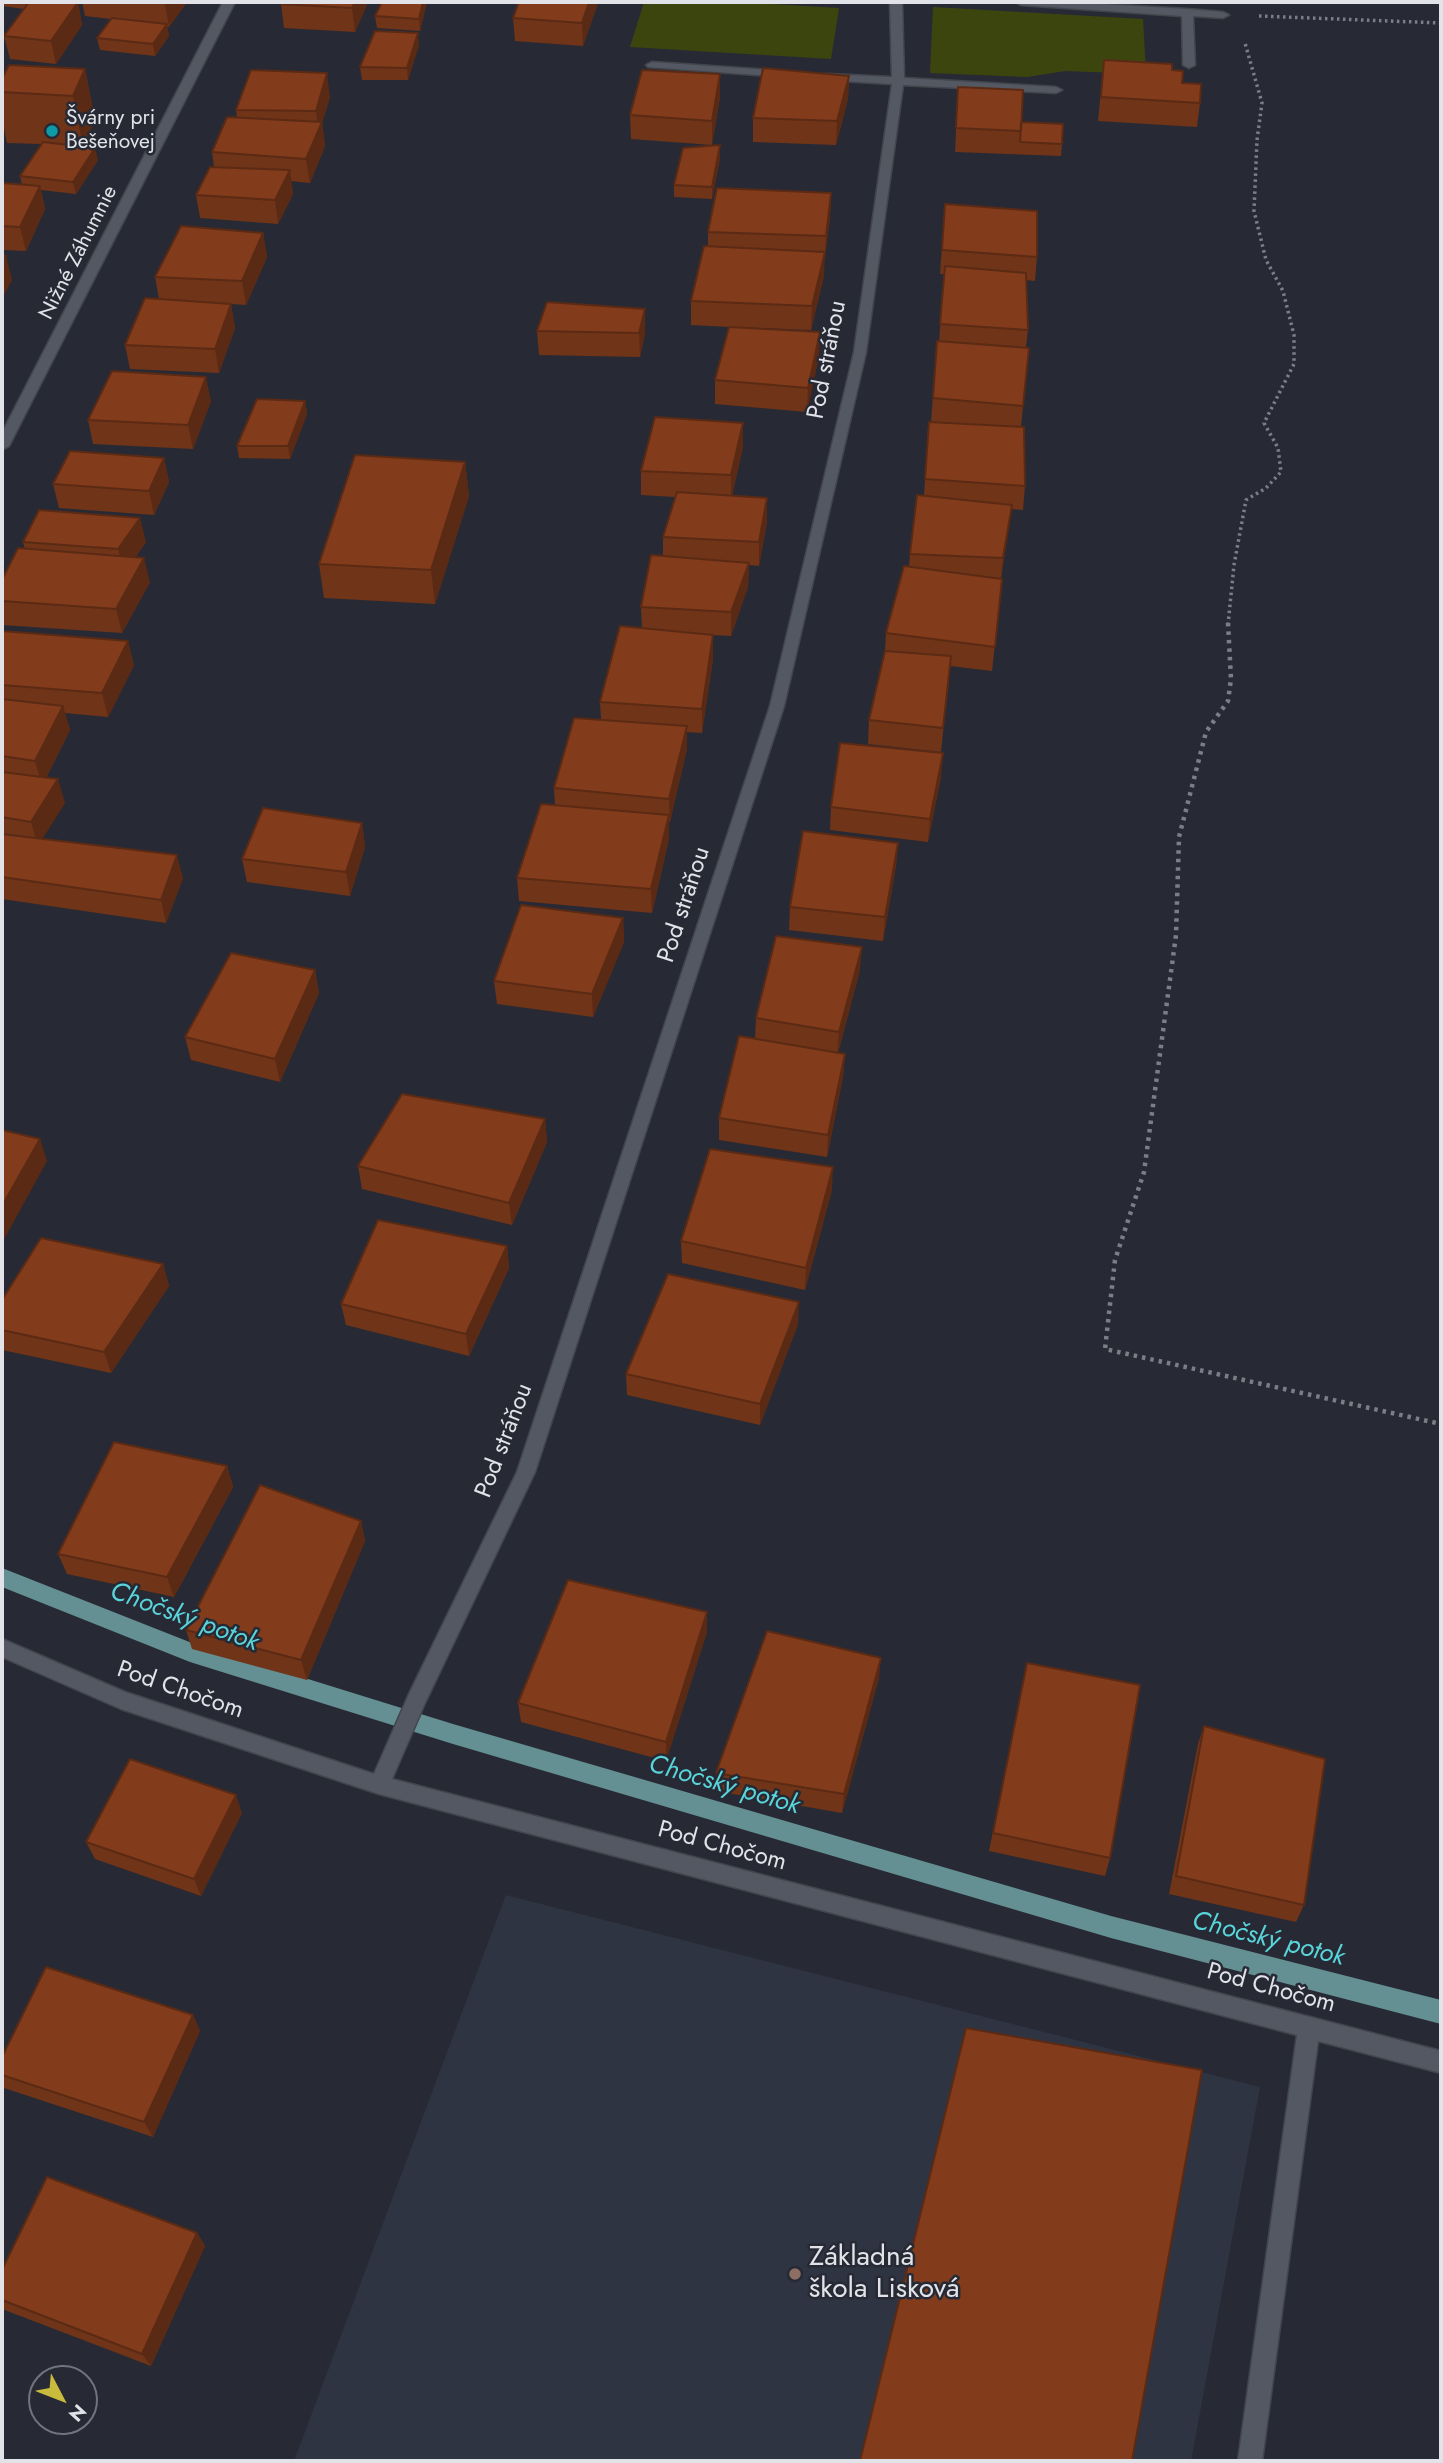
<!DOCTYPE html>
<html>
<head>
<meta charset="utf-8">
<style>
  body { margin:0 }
  #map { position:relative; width:1443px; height:2463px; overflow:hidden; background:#272a34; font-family:Jost,sans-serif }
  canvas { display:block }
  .frame { position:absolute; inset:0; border:4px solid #e1e3e9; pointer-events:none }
  .north { position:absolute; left:28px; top:2365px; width:70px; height:70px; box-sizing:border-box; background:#272a34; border:2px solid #71747c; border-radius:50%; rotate:132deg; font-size:19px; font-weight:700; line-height:28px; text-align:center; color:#e1e3e9 }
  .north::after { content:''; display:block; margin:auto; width:24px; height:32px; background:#c9bb3b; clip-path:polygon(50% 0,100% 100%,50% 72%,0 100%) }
</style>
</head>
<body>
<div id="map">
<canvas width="1443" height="2463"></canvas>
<div class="frame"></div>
<div class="north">N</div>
</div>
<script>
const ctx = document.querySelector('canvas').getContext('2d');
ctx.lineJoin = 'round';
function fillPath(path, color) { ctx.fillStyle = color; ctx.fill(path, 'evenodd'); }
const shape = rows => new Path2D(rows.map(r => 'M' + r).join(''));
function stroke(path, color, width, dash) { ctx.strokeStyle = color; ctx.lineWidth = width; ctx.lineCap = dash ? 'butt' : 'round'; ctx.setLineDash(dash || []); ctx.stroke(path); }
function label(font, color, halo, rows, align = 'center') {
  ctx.font = font + ' Jost,sans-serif'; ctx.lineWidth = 5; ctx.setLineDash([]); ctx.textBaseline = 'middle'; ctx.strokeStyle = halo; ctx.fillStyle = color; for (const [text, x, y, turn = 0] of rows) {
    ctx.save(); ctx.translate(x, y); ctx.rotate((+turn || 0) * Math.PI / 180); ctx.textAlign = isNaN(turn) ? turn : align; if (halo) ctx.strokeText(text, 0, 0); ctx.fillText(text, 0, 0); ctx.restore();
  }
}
fillPath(shape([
  [506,1895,1260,2087,1191,2461,294,2461]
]), '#2f3442');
fillPath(shape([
  [644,2,738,2,839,8,831,59,630,47],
  [933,7,1143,19,1146,74,1065,71,1027,77,930,73]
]), '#3d450e');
fillPath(shape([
  [2,1568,192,1643,453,1724,1111,1916,1441,2000,1441,2024,1111,1938,453,1744,190,1662,2,1587,2,1568]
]), '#649094');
const minor = shape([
  [223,2,235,2,9,446,2,450,2,433,223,2],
  [890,2,902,2,904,78,1056,87,1062,90,1056,93,903,85,866,352,784,706,535,1472,425,1703,392,1779,1441,2051,1441,2073,1318,2041,1262,2461,1238,2461,1297,2035,379,1794,121,1709,2,1657,2,1639,125,1692,374,1774,409,1694,517,1472,770,706,854,352,892,84,826,80,820,77,826,74,892,77,890,2],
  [1015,2,1069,2,1187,9,1223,12,1229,15,1223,18,1193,16,1195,65,1189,68,1183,65,1182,16,1021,5,1015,2],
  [652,62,785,71,791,74,785,77,648,67,646,65,652,62]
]);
stroke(minor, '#42454c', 3);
stroke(shape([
  [1259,16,1441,23],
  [1228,625,1234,565,1246,500,1266,488,1281,472,1278,448,1264,423,1294,364,1294,335,1283,291,1266,260,1254,211,1257,140,1262,103,1245,43]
]), '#7b7e86', 3.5, [2.5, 3.5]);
stroke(shape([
  [1228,623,1231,679,1228,701,1206,732,1179,837,1176,935,1144,1172,1115,1260,1105,1349,1441,1424]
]), '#7b7e86', 4.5, [3.5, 5]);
fillPath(minor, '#545862');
fillPath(shape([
  [2,2,78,2,82,25,56,64,10,59,4,36,24,9,2,6],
  [82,2,187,2,169,27,167,27,169,36,155,56,100,50,97,38,111,19,85,16],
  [368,2,355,32,284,28,281,4],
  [382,2,427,2,420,31,377,28,375,16],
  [598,3,583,46,515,41,513,18],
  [419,45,408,80,362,80,360,67],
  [1104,60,1172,70,1200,103,1197,127,1098,121],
  [85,69,95,120,83,147,98,160,76,194,41,190,45,209,26,251,2,250,2,183,22,185,20,176,41,144,7,143,2,119,2,79],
  [720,74,720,97,712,145,631,139,630,115],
  [849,76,848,99,836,145,753,142,753,118],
  [958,87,1062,144,1061,156,955,152],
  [330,97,322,123,325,146,310,183,291,181,293,194,278,224,200,218,196,195,214,167,212,152,237,118,236,110],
  [720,158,712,199,674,197,674,185],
  [831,193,830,217,824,260,824,276,811,330,736,327,819,356,807,412,715,404,715,380,729,327,691,325,691,301,708,246,708,232],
  [945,204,1037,257,1035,281,1026,280,1028,330,1026,347,1029,348,1021,427,1025,486,1023,510,1011,509,1001,579,1002,579,992,671,950,666,941,752,868,744,869,720,885,651,886,633,909,567,910,554,924,495,929,422,931,422,937,341,939,342,944,274,940,274],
  [263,233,267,257,246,305,231,304,235,328,219,373,130,369,125,345,159,299,155,277],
  [645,309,645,333,640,357,539,355,537,331],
  [211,401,193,449,93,444,88,420],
  [305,401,307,414,290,459,239,458,237,446],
  [743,447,732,496,767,522,759,566,749,565,748,587,731,636,713,635,713,659,702,733,687,732,687,749,669,823,669,839,652,913,519,901,517,878,555,805,554,788,601,719,600,702,642,628,641,607,663,556,663,537,675,497,641,495,641,471],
  [164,458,169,482,154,515,59,508,53,484],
  [465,462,469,496,435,604,324,598,319,564],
  [23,542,146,542,135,558,150,582,122,633,2,625,2,580,25,549],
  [2,631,134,665,108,717,65,713,70,730,46,778,65,803,42,838,183,878,166,923,2,899],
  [941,777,928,842,830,830,831,807],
  [362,823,365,847,350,896,247,882,242,859],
  [898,843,896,866,883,941,789,930,790,907],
  [623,918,624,942,593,1017,497,1004,494,981],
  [315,970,319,993,280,1082,191,1060,185,1037],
  [860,970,838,1053,845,1054,843,1077,827,1157,719,1140,719,1118,755,1039,756,1018],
  [545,1119,547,1142,512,1225,362,1189,358,1166],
  [832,1190,805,1290,682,1263,681,1241],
  [507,1246,509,1268,469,1356,346,1325,341,1304],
  [163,1264,169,1286,111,1373,2,1350,2,1300],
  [798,1324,760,1425,627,1395,626,1374],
  [227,1466,233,1487,174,1597,67,1574,58,1554],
  [361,1521,365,1541,307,1680,192,1649,186,1630],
  [707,1612,707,1632,666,1761,521,1722,518,1703],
  [1027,1663,1110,1858,1105,1876,989,1851],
  [879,1678,842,1813,716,1791,716,1773],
  [1204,1726,1304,1905,1296,1922,1169,1894,1198,1744],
  [242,1813,201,1896,95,1859,86,1842],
  [193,2015,200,2031,153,2137,4,2088,2,2084,2,2057],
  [197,2233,205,2246,151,2366,2,2309,2,2270]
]), '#703418');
fillPath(shape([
  [78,2,82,25,56,64,51,41],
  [166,2,187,2,169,27,165,4],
  [355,2,368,2,355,32,352,8],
  [423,2,427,2,420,31,419,19],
  [589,2,598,2,598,3,583,46,582,23],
  [167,24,169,36,155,56,153,44],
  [418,33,419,45,408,80,407,68],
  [85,69,95,120,83,147,73,96],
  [327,73,330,97,322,123,325,146,310,183,306,159,318,131,316,111],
  [720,74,720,97,712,145,712,121],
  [849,76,848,99,836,145,837,121],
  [720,145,720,158,712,199,712,187],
  [95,148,98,160,76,194,73,182],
  [290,170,293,194,278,224,275,200],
  [40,186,45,209,26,251,20,227],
  [831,193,830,217,825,260,826,236],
  [263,233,267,257,246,305,242,281],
  [825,252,824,276,811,330,812,306],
  [6,256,12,280,2,299,2,264],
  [231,304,235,328,219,373,215,349],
  [645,309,645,333,640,357,639,333],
  [820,332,819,356,807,412,808,388],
  [206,377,211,401,193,449,188,425],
  [305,401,307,414,290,459,288,446],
  [743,423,743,447,731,499,731,475],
  [164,458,169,482,154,515,149,491],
  [465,462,469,496,435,604,431,570],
  [767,498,767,522,759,566,759,542],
  [1012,505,1009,529,1000,582,1003,558],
  [140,518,146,542,124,573,118,549],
  [144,558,150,582,122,633,116,609],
  [749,563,748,587,731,636,731,612],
  [713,635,713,659,702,733,702,709],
  [128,641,134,665,108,717,102,693],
  [63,706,70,730,42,785,35,761],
  [687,726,687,749,670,823,669,799],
  [943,753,941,777,928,842,930,819],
  [58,779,65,803,38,846,31,822],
  [669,815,669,839,652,913,651,889],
  [362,823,365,847,350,896,346,872],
  [898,843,896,866,883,941,885,917],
  [177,855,183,878,166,923,161,900],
  [623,918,624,942,593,1017,592,994],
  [862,947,860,970,837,1055,839,1032],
  [315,970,319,993,280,1082,275,1059],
  [845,1054,843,1077,827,1157,828,1135],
  [545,1119,547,1142,512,1225,509,1203],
  [40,1139,47,1161,2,1243,2,1206],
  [833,1167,832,1190,805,1290,806,1268],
  [507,1246,509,1268,469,1356,466,1334],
  [163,1264,169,1286,111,1373,104,1352],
  [799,1302,798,1324,760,1425,760,1404],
  [227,1466,233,1487,174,1597,167,1577],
  [361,1521,365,1541,307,1680,301,1660],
  [707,1612,707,1632,666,1761,666,1742],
  [881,1658,879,1678,842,1813,844,1794],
  [236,1795,242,1813,201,1896,194,1879],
  [193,2015,200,2031,153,2137,144,2122],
  [197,2233,205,2246,151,2366,142,2354]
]), '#5b2a14');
const building = shape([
  [29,2,78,2,51,41,4,36,29,2],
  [282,2,355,2,352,8,281,4,282,2],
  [382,2,423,2,419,19,375,16,382,2],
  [519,2,589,2,582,23,513,18,519,2],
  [112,18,167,24,153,44,97,38,112,18],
  [375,31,418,33,407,68,360,67,375,31],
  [1104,60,1172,64,1172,70,1183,71,1182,83,1201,84,1200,103,1101,97,1104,60],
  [9,65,85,69,73,96,2,92,2,79,9,65],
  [763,68,849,76,837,121,753,118,763,68],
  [251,70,327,73,316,111,236,110,251,70],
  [642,70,720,74,712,121,630,115,642,70],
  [958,87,1023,90,1021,131,956,128,958,87],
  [227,117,322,122,306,159,212,152,227,117],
  [1021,122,1063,124,1062,144,1020,142,1021,122],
  [43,142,95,148,73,182,20,176,43,142],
  [720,145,712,187,674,185,683,148,720,145],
  [210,167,290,170,275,200,196,195,210,167],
  [2,183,40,186,20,227,2,226,2,183],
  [717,188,831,193,826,236,708,232,717,188],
  [945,204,1037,211,1037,257,942,250,945,204],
  [181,226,263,233,242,281,155,277,181,226],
  [704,246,825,252,812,306,691,301,704,246],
  [2,255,6,256,2,264,2,255],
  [945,266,1026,273,1028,330,940,324,945,266],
  [145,298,231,304,215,349,125,345,145,298],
  [547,302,645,309,639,333,537,331,547,302],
  [729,327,820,332,808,388,715,380,729,327],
  [937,341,1029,348,1023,406,933,398,937,341],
  [112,371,206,377,188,425,88,420,112,371],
  [257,399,305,401,288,446,237,446,257,399],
  [655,417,743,423,731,475,641,471,655,417],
  [929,422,1024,427,1025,486,925,479,929,422],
  [70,451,164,458,149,491,53,484,70,451],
  [355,455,465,462,431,570,319,564,355,455],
  [677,492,767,498,759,542,663,537,677,492],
  [917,495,1012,505,1003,558,910,554,917,495],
  [39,510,140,518,118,549,23,542,39,510],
  [18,548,144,558,116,609,2,601,2,580,18,548],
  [651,555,749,563,731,612,641,607,651,555],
  [904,566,1002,579,995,647,886,633,904,566],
  [620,626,713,635,702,709,600,702,620,626],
  [2,631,128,641,102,693,2,685,2,631],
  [885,651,951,656,943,728,869,720,885,651],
  [2,699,63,706,35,761,2,756,2,699],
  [574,718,687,726,669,799,554,788,574,718],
  [840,743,943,753,930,819,831,807,840,743],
  [2,772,58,779,31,822,2,817,2,772],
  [541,804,669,815,651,889,517,878,541,804],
  [263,808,362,823,346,872,242,859,263,808],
  [803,831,898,843,885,917,790,907,803,831],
  [2,834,177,855,161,900,2,877,2,834],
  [521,905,623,918,592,994,494,981,521,905],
  [776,936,862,947,839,1032,756,1018,776,936],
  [231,953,315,970,275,1059,185,1037,231,953],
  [739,1036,845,1054,828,1135,719,1118,739,1036],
  [402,1094,545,1119,509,1203,358,1166,402,1094],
  [2,1130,40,1139,2,1206,2,1130],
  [710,1149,833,1167,806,1268,681,1241,710,1149],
  [378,1220,507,1246,466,1334,341,1304,378,1220],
  [41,1238,163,1264,104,1352,2,1330,2,1300,41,1238],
  [668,1274,799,1302,760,1404,626,1374,668,1274],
  [114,1442,227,1466,167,1577,58,1554,114,1442],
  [260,1485,361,1521,301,1660,186,1630,260,1485],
  [568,1580,707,1612,666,1742,518,1703,568,1580],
  [767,1631,881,1658,844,1794,716,1773,767,1631],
  [1027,1663,1140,1685,1110,1858,993,1833,1027,1663],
  [1204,1726,1325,1759,1304,1905,1176,1876,1204,1726],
  [130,1759,236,1795,194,1879,86,1842,130,1759],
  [46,1967,193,2015,144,2122,2,2075,2,2057,46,1967],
  [966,2028,1202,2070,1132,2461,860,2461,966,2028],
  [47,2177,197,2233,142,2354,2,2300,2,2270,47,2177]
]);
fillPath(building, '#823c1c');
stroke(building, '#5b2a14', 2);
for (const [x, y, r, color] of [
  [52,131,7,"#0f9aa8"],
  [795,2274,7,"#8d6e63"]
]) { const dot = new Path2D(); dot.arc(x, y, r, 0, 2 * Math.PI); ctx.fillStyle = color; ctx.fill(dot); stroke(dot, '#272a34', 2.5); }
label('21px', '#e1e3e9', '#272a34', [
  ["Švárny pri",66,119],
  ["Bešeňovej",66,143]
], 'left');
label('21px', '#e1e3e9', '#272a34', [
  ["Nižné Záhumnie",79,253,-63]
]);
label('24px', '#e1e3e9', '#272a34', [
  ["Pod stráňou",828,360,-79],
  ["Pod stráňou",685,905,-72],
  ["Pod stráňou",505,1441,-69],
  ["Pod Chočom",180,1691,19],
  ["Pod Chočom",722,1847,15],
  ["Pod Chočom",1271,1989,15]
]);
label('italic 26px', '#58d4da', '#272a34', [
  ["Chočský potok",184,1618,20],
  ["Chočský potok",724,1786,16],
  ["Chočský potok",1268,1940,14]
]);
label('28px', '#e1e3e9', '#272a34', [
  ["Základná",809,2258],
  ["škola Lisková",809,2290]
], 'left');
</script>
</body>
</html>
